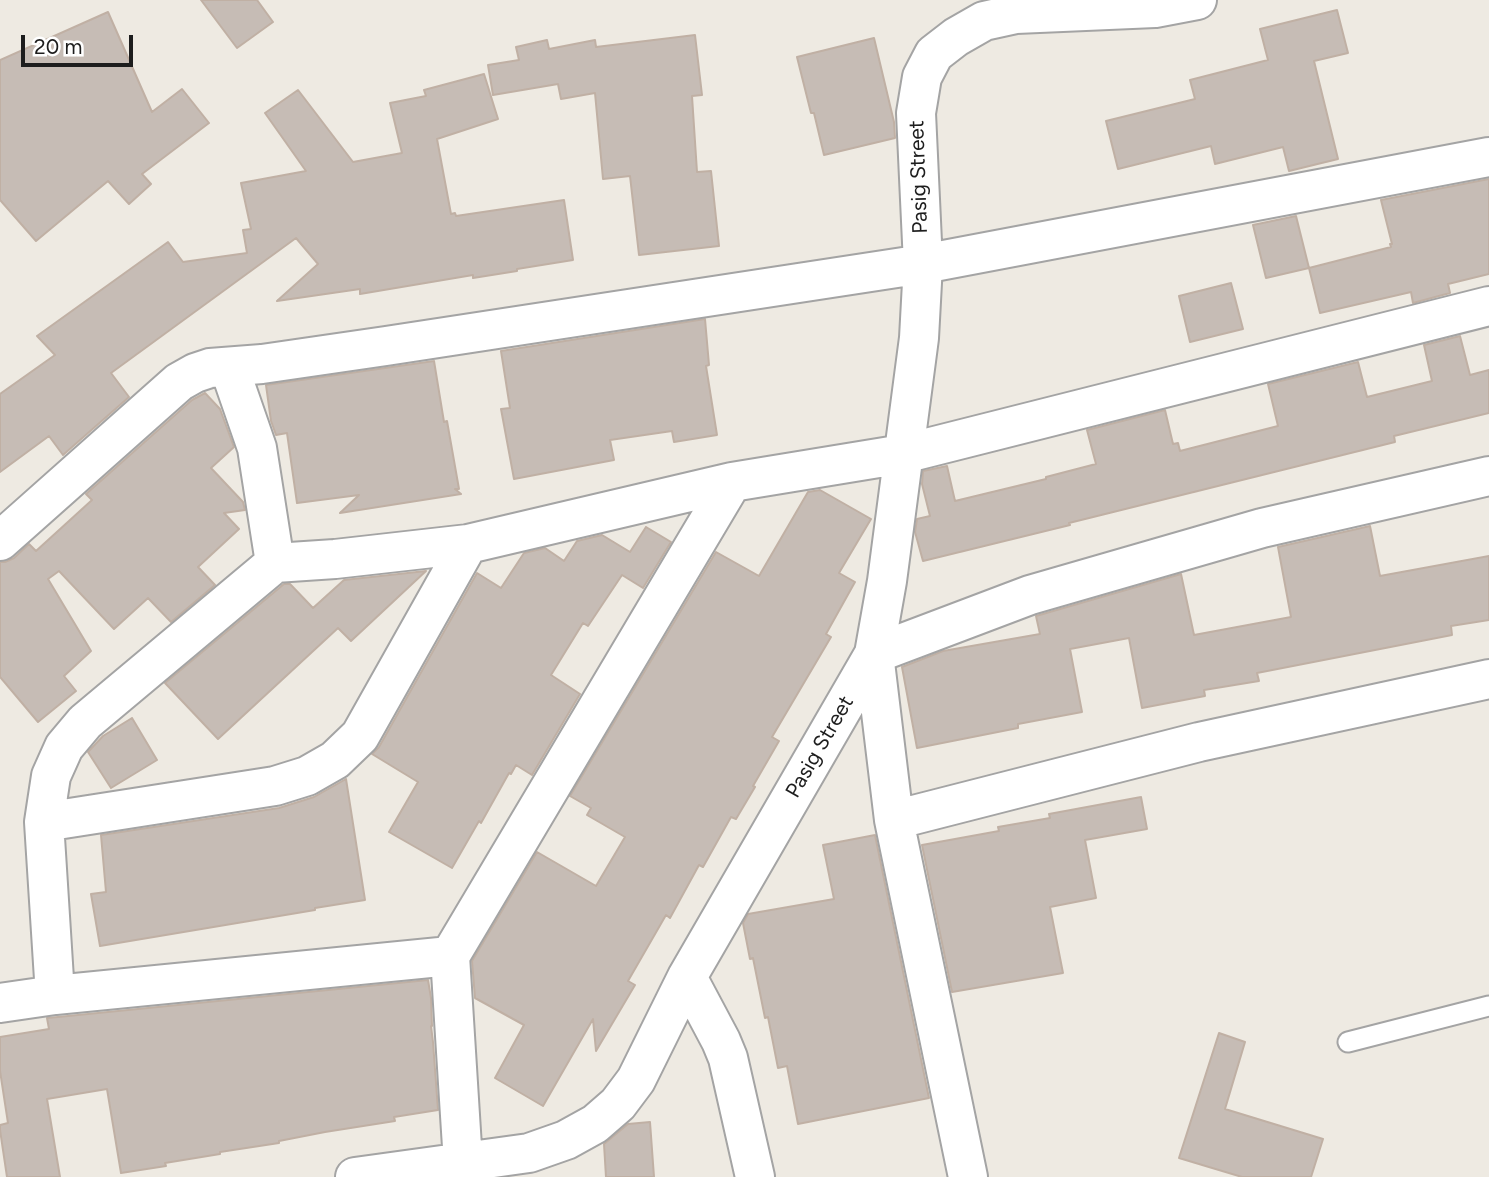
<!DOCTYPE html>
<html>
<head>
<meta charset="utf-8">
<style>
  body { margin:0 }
  #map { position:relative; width:1489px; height:1177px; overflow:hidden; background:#eeeae2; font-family:Figtree,sans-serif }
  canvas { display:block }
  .scale { position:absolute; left:21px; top:35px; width:112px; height:32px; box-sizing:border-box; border:4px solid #1d1d1d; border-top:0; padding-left:9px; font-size:21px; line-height:24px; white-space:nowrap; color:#1d1d1d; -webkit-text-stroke:5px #fff; paint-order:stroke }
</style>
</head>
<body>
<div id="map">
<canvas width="1489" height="1177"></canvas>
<div class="scale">20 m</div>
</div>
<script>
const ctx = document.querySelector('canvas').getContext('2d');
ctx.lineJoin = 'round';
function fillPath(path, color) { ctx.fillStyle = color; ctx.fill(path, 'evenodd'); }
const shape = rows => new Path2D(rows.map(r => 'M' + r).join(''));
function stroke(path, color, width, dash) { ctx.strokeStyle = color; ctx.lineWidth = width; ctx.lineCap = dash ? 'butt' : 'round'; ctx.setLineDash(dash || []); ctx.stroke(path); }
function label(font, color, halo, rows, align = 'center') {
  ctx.font = font + ' Figtree,sans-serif'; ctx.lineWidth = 5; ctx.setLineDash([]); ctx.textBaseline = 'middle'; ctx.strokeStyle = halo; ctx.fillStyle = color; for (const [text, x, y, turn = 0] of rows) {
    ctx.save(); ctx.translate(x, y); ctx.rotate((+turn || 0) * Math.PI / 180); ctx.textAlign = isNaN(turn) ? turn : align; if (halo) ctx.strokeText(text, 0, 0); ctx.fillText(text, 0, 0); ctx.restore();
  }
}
const building = shape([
  [201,0,257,0,273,22,237,48,201,0],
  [1337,10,1348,53,1314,61,1338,159,1289,171,1283,147,1215,164,1211,146,1118,169,1106,121,1195,99,1190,80,1268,60,1260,29,1337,10],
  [108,12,152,112,182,89,209,123,142,174,151,184,129,204,108,181,36,241,0,200,0,60,108,12],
  [695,35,702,95,692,96,697,172,711,171,719,246,639,255,630,176,603,179,595,93,561,99,558,84,493,95,488,65,519,60,516,47,547,40,549,49,595,40,596,47,695,35],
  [874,38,894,122,895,138,824,155,814,113,811,113,797,57,874,38],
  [484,74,498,119,437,139,451,214,455,213,456,216,564,200,573,260,517,269,517,271,473,278,473,275,360,294,360,289,277,301,318,264,296,238,111,373,129,397,63,455,49,436,0,472,0,394,55,355,37,336,168,242,183,262,247,253,243,230,251,229,241,183,306,171,265,113,298,90,353,162,402,153,390,103,426,96,424,90,484,74],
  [1489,179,1489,274,1448,284,1450,293,1413,303,1411,292,1320,313,1309,268,1391,247,1390,244,1392,244,1381,200,1489,179],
  [1296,216,1309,268,1266,278,1253,225,1296,216],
  [1231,283,1243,329,1190,342,1179,296,1231,283],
  [705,319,709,365,706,366,717,435,674,442,672,431,610,440,614,460,514,479,501,409,510,408,501,351,705,319],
  [1460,336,1470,375,1489,370,1489,413,1394,436,1395,442,1069,523,1070,525,923,561,915,532,917,519,930,516,922,484,923,471,947,466,955,501,1046,479,1046,477,1096,464,1087,430,1165,410,1173,444,1178,443,1180,451,1278,426,1268,384,1358,362,1367,397,1432,381,1424,345,1460,336],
  [434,361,444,422,447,421,459,489,455,489,461,494,340,513,359,495,297,503,287,433,276,435,271,421,266,385,434,361],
  [205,393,220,409,234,447,211,468,243,502,245,510,224,513,239,529,198,567,215,585,171,622,148,598,114,629,59,571,48,579,91,651,64,676,76,691,38,722,0,677,0,562,5,562,14,558,29,544,36,551,92,500,86,494,192,400,205,393],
  [820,490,871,519,839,573,855,582,826,634,831,637,772,737,779,741,753,786,755,787,736,819,731,817,703,867,699,865,670,918,666,915,628,981,635,985,596,1051,593,1019,543,1106,495,1078,524,1025,475,998,472,961,537,852,596,886,625,837,587,815,591,808,570,796,716,552,759,576,808,492,820,490],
  [1370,526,1380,576,1489,556,1489,620,1451,626,1452,635,1257,673,1259,681,1204,690,1205,696,1142,708,1129,638,1070,649,1082,712,1018,724,1018,728,917,748,902,667,943,651,1040,634,1036,616,1181,574,1194,635,1291,617,1278,547,1370,526],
  [646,527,671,542,643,588,622,575,588,626,583,623,551,675,580,694,532,775,516,765,511,774,509,773,481,823,479,821,452,868,389,832,418,782,372,754,379,747,477,573,501,588,524,553,545,548,564,561,577,541,602,535,630,552,646,527],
  [426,571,351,641,338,628,218,739,165,683,284,584,290,584,313,608,344,580,426,571],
  [132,718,157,760,111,788,88,752,103,736,132,718],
  [346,779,365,900,315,908,315,910,100,946,91,894,106,892,101,835,279,808,314,797,346,779],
  [1141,797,1147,829,1085,840,1096,898,1050,907,1063,973,952,992,922,845,999,831,998,827,1050,818,1049,814,1141,797],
  [875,835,929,1098,798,1124,787,1066,778,1068,768,1017,765,1018,753,958,750,959,743,923,748,914,834,899,823,845,875,835],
  [428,980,431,998,432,1026,431,1026,433,1042,438,1110,394,1117,395,1121,325,1132,279,1141,279,1143,220,1152,220,1154,165,1163,166,1166,121,1173,107,1089,47,1099,60,1177,7,1177,0,1130,0,1125,8,1123,0,1071,0,1037,49,1029,47,1018,58,1017,428,980],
  [1219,1033,1245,1042,1225,1109,1323,1139,1311,1177,1242,1177,1179,1158,1219,1033],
  [650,1122,654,1177,606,1177,604,1144,628,1124,650,1122]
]);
fillPath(building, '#c6bcb5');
stroke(building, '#c0b0a4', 2);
const service = shape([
  [1348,1042,1489,1006]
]);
const minor = shape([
  [229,367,257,448,275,563],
  [0,541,179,382,195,373,210,368,262,364,386,346,923,264,1489,157],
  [894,820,1199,742,1489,679],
  [44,822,275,786,307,776,335,760,360,736,468,544],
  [450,956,463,1163],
  [687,977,721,1041,728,1058,755,1177],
  [55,995,44,822,51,776,64,747,85,722,275,563,335,559,468,544,732,482,903,454,1489,306],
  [0,1003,55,995,450,956,732,482],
  [355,1177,529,1153,566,1140,595,1124,618,1104,636,1080,687,977,874,654,887,581,919,338,923,264,916,113,922,77,934,54,956,37,984,21,1016,14,1155,8,1197,0],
  [968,1177,894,820,874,654,1030,595,1262,528,1489,476]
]);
stroke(service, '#a4a4a4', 23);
stroke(minor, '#a4a4a4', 42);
stroke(service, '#fff', 19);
stroke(minor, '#fff', 38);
label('21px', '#1d1d1d', '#fff', [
  ["Pasig Street",919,177,-92],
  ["Pasig Street",820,747,-60]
]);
</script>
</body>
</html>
